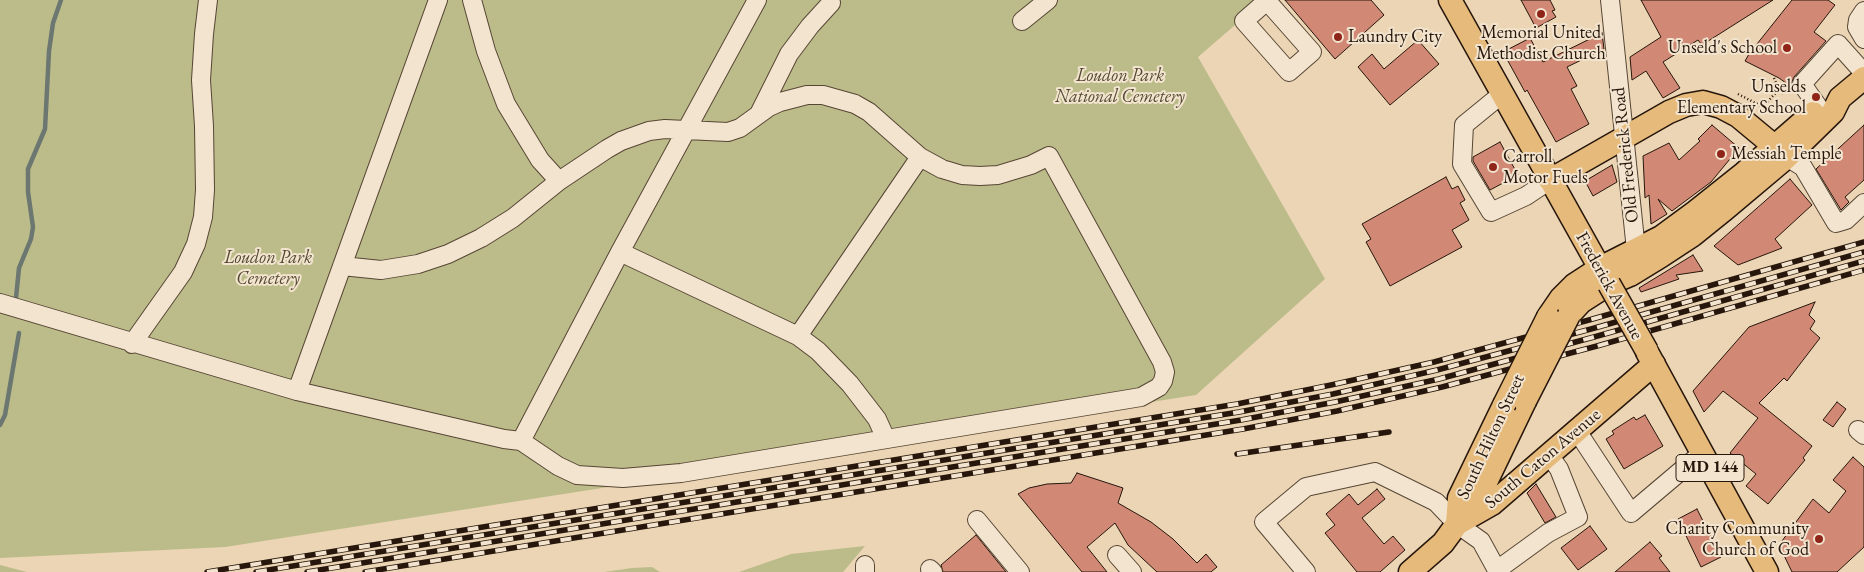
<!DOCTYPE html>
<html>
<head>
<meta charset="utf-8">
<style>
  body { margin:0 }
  canvas { display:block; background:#ebd5b4 }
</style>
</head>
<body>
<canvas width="1864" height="572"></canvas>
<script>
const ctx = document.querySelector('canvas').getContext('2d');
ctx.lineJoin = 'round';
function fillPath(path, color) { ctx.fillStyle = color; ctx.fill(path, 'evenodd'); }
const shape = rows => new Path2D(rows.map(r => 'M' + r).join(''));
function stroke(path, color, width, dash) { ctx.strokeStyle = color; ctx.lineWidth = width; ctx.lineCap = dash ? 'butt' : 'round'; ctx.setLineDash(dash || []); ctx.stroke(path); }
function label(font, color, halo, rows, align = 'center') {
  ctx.font = font + ' "EB Garamond",serif'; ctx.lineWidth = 4; ctx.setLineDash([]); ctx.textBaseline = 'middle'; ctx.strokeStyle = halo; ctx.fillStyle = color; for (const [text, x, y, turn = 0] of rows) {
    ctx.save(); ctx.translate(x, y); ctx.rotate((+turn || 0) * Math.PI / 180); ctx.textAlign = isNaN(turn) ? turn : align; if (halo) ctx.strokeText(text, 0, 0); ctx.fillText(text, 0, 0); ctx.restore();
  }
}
fillPath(shape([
  [0,0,1264,0,1198,57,1325,279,1196,395,225,547,0,558],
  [865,546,843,572,739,572,791,554],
  [0,565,27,572,0,572],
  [652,567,660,572,604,572,632,568]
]), '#bcbc8a');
stroke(shape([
  [16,298,19,268,31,239,33,227,28,192,28,169,45,129,49,51,53,23,61,0],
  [0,425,5,415,19,333]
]), '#6b7770', 4.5);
const building = shape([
  [1285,0,1371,0,1384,15,1335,59,1285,0],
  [1521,0,1550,0,1555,10,1552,11,1556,17,1536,28,1521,0],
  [1641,0,1773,0,1702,45,1698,40,1663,62,1680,88,1663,98,1646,71,1632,80,1630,57,1661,37,1641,0],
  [1792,0,1828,0,1835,5,1814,32,1826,41,1794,77,1790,86,1779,78,1745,61,1749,54,1792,0],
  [1602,33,1604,49,1567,67,1577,86,1571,89,1589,124,1556,142,1527,90,1525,92,1503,52,1530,38,1543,62,1602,33],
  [1418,40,1439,64,1390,105,1358,67,1372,54,1384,69,1418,40],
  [1712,125,1739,148,1711,182,1672,211,1658,199,1667,214,1651,224,1649,195,1645,198,1643,156,1669,143,1679,160,1700,141,1698,139,1712,125],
  [1864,125,1864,180,1845,197,1849,202,1841,210,1816,169,1864,125],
  [1500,142,1518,175,1490,190,1473,161,1473,157,1500,142],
  [1612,165,1617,182,1593,196,1585,181,1612,165],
  [1446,177,1452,189,1458,186,1465,200,1460,203,1469,220,1452,230,1462,247,1390,286,1366,242,1371,239,1362,224,1446,177],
  [1790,179,1812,205,1775,239,1782,248,1738,265,1714,246,1790,179],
  [1693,255,1703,271,1676,275,1679,279,1641,292,1639,288,1693,255],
  [1815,302,1809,315,1815,321,1810,329,1820,338,1787,381,1784,378,1759,403,1812,446,1803,458,1805,460,1768,504,1746,486,1756,474,1730,453,1758,418,1723,391,1704,412,1693,391,1749,327,1815,302],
  [1837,402,1846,409,1833,427,1823,420,1837,402],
  [1645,415,1663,446,1624,469,1606,439,1614,434,1612,431,1634,417,1636,420,1645,415],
  [1853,457,1864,467,1864,547,1837,572,1792,572,1779,545,1813,499,1829,513,1846,491,1833,480,1853,457],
  [1077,473,1123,488,1118,503,1151,522,1173,539,1197,563,1206,554,1217,567,1211,572,1157,572,1128,545,1115,523,1087,547,1107,572,1082,572,1018,494,1029,488,1047,484,1071,483,1077,473],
  [1536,484,1556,517,1545,523,1527,493,1536,484],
  [1377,489,1385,499,1362,518,1384,544,1393,536,1405,550,1380,572,1357,572,1325,533,1335,525,1326,514,1349,494,1358,505,1377,489],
  [1697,509,1721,557,1701,567,1678,519,1697,509],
  [1590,526,1607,549,1578,570,1561,548,1590,526],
  [976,535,1006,572,943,572,941,565,976,535],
  [1650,542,1662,556,1659,558,1670,572,1615,572,1650,542]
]);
fillPath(building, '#d18976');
stroke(building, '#26160b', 1);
const minor = shape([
  [472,0,486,51,506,104,540,160,559,181],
  [1610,0,1636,250],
  [1267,1,1312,52,1289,72,1244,21,1268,0],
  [1864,11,1858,20,1857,27,1864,39],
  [1022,21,1048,0],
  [1502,94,1464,125,1462,164,1491,212,1526,196,1550,180],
  [1819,108,1802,84,1838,44,1864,73],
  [759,114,789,54,810,26,831,3],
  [1787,157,1803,167,1836,223,1846,220,1864,203],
  [620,252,798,336,818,351,850,384,877,419,886,439],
  [342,266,381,270,418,264,448,254,481,238,513,218,559,181,607,149,621,141,649,131,665,129,728,132,740,128,769,107,780,102,807,95,823,95,855,104,869,112,920,157,942,169,962,175,980,176,998,175,1031,165,1049,156,1162,362,1165,372,1163,381,1159,387,1141,397,681,473,623,478,577,475,558,466,521,441],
  [0,303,297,391,504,439,521,441,620,252,757,0],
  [798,336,920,157],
  [132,344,183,272,196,244,203,217,205,190,204,126,201,80,204,34,208,0],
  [297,391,438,0],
  [1858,430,1864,435],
  [1577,431,1631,513,1702,453],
  [977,520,1020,572],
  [1117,555,1132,572],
  [865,565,865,572],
  [930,569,933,572],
  [1497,570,1548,533,1578,517,1559,469,1549,455],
  [1306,572,1264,522,1306,487,1375,472,1436,502,1457,524,1481,541,1498,572]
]);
const major = shape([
  [1450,0,1607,281],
  [1550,180,1669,112,1686,105,1703,102,1721,107,1738,116,1785,155],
  [1569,315,1581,302,1609,284,1630,275,1661,256,1693,235,1724,210,1787,157,1833,112,1840,98,1864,78],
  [1548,317,1561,298,1574,285,1600,268,1661,237,1695,212,1744,173,1813,113],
  [1647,352,1767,572],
  [1465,516,1476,503,1525,401],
  [1457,524,1459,498,1504,405],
  [1410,572,1443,543,1457,524,1492,504,1654,364]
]);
stroke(minor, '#574635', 20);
stroke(major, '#26160b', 25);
stroke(shape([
  [1774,78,1779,89,1785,95],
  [1738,94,1763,107,1779,89]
]), '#26160b', 2.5, [1, 2.5]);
stroke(minor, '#f2e4ce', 18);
stroke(major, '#e6ba7a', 22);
const rail = shape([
  [1237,454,1389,432],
  [207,572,1237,404,1331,385,1434,362,1589,320,1864,242],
  [256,572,1239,412,1333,394,1437,370,1591,329,1864,252],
  [307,572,1241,420,1335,402,1439,379,1594,337,1864,261],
  [365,572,1243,429,1337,411,1442,387,1597,346,1864,270]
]);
stroke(rail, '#26160b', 5.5);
stroke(rail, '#f2e4ce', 4, [11]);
const majorBridge = shape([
  [1609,284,1647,351],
  [1525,401,1569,315],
  [1504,405,1548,317]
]);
stroke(majorBridge, '#26160b', 25, []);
stroke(majorBridge, '#e6ba7a', 22);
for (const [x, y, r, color] of [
  [1541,14,5,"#8f2418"],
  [1338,37,5,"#8f2418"],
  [1787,48,5,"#8f2418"],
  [1816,97,5,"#8f2418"],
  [1721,154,5,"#8f2418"],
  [1493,167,5,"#8f2418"],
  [1819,539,5,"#8f2418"]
]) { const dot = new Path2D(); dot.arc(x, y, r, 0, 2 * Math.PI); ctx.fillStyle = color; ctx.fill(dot); stroke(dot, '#f2e4ce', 2); }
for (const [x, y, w] of [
  [1710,468,68]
]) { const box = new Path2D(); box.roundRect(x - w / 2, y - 13.5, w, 27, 4); ctx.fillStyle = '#f2e4ce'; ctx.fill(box); stroke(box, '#26160b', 1); }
label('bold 16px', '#26160b', null, [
  ["MD 144",1710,468]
]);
label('18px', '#26160b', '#f2e4ce', [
  ["Memorial United",1541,33,"center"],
  ["Methodist Church",1541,54,"center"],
  ["Laundry City",1348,37],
  ["Unseld's School",1777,48,"right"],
  ["Unselds",1806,87,"right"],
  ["Elementary School",1806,108,"right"],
  ["Messiah Temple",1731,154],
  ["Carroll",1503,157],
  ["Motor Fuels",1503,178],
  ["Charity Community",1809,529,"right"],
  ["Church of God",1809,550,"right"]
], 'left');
label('italic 18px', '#534831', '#f2e4ce', [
  ["Loudon Park",1120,76],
  ["National Cemetery",1120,97],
  ["Loudon Park",268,258],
  ["Cemetery",268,279]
]);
label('18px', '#26160b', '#f2e4ce', [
  ["Old Frederick Road",1626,155,-96],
  ["Frederick Avenue",1609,286,61],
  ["South Hilton Street",1491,437,-65],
  ["South Caton Avenue",1543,459,-40]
]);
</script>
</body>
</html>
